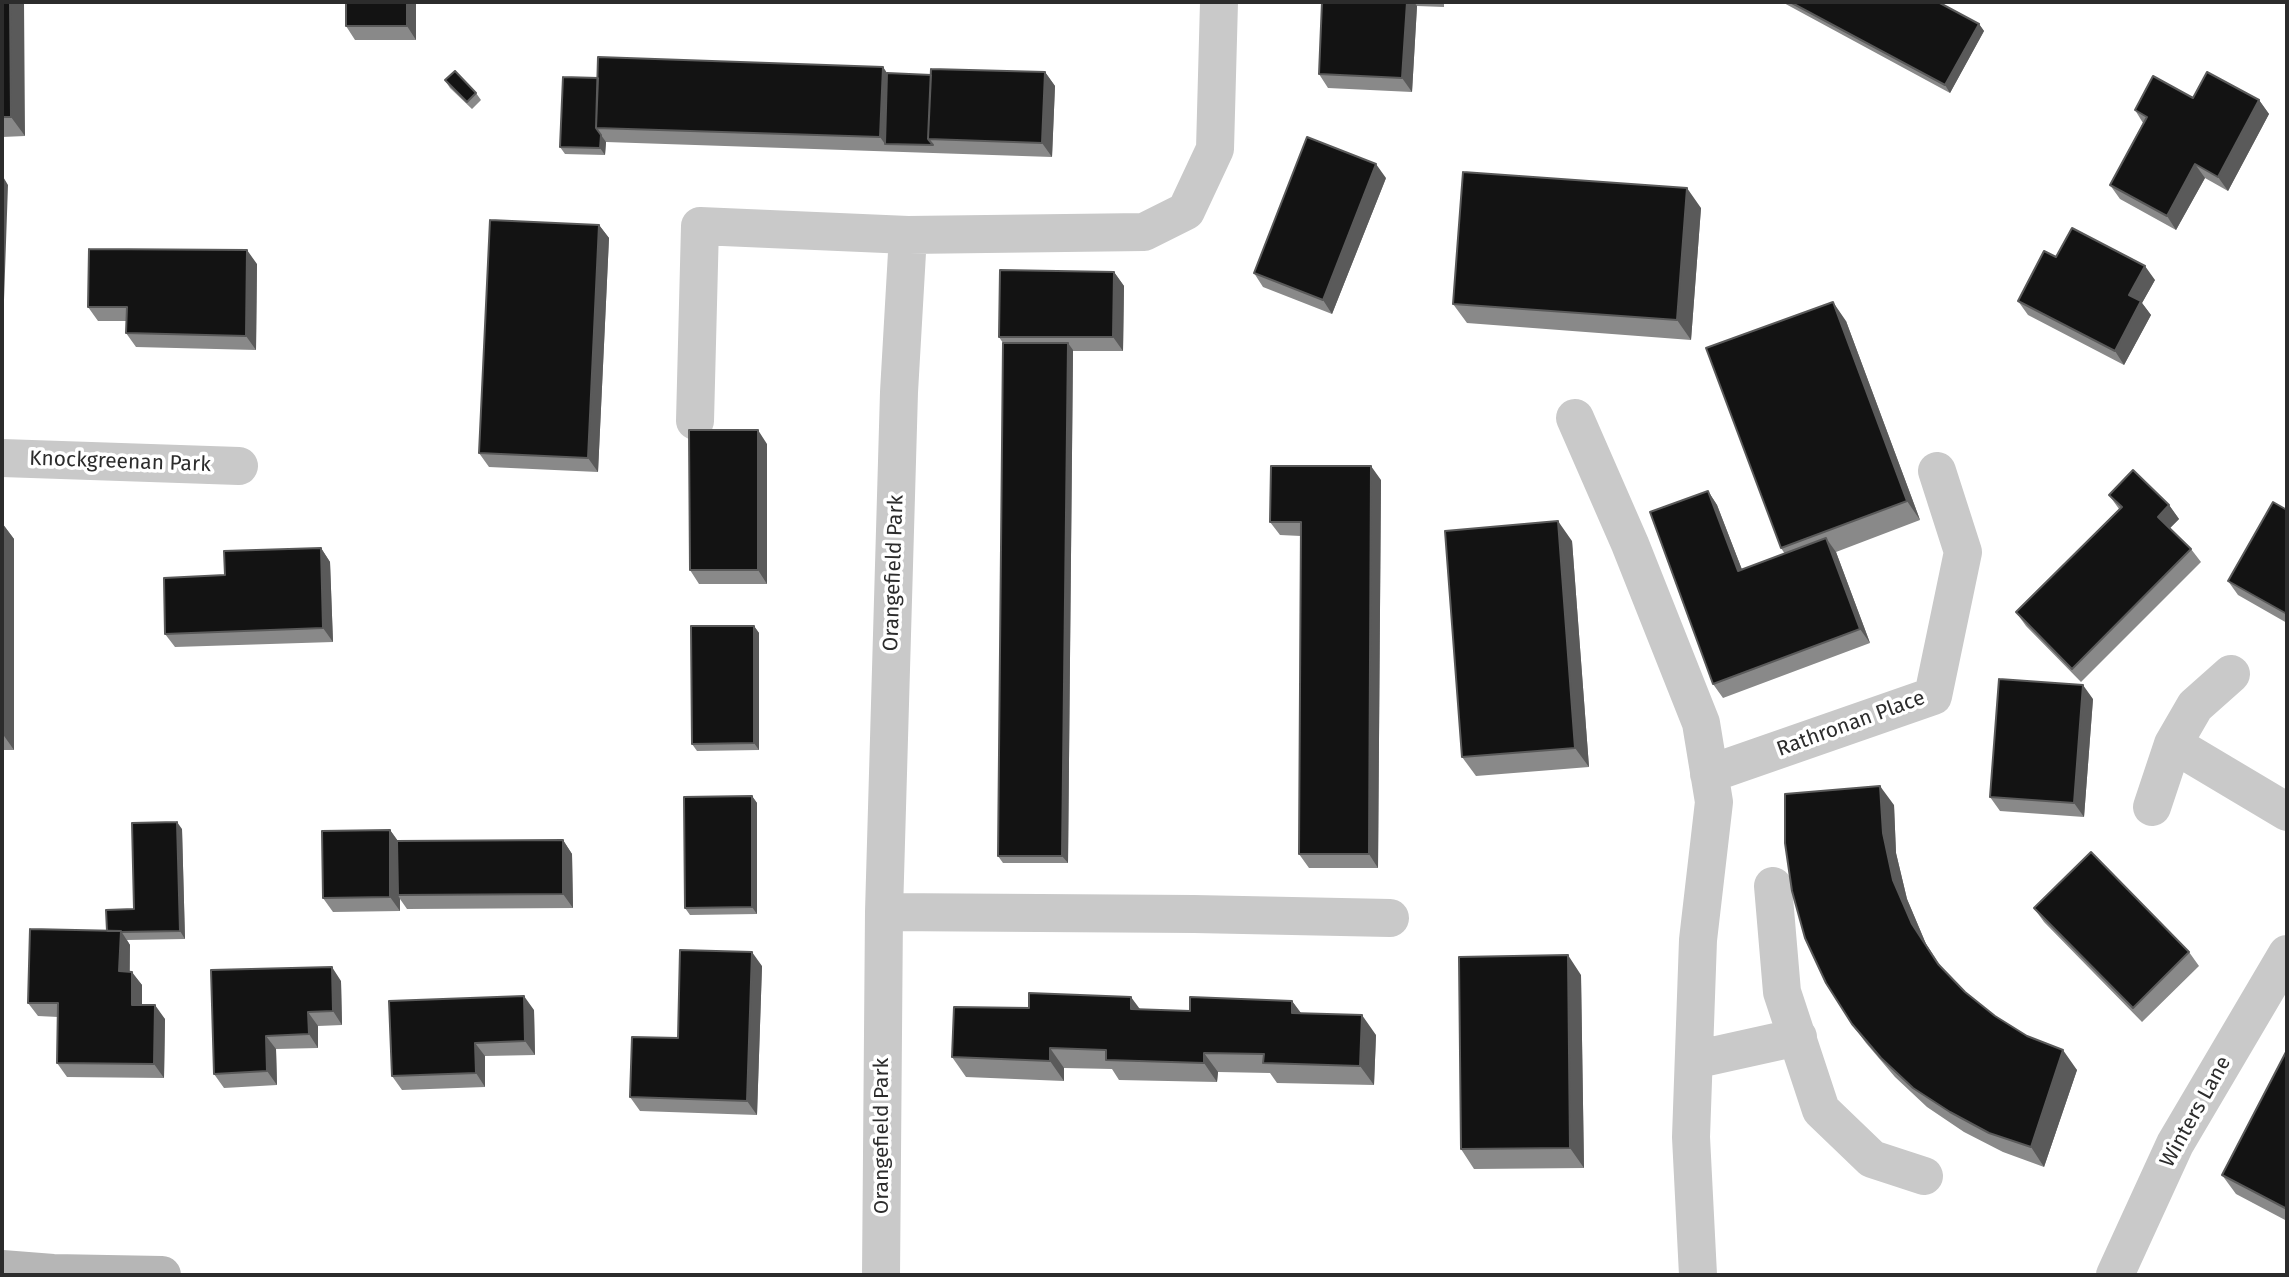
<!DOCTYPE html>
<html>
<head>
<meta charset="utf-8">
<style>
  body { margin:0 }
  #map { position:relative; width:2289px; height:1277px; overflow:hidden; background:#fff; font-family:"Fira Sans",sans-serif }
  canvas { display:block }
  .frame { position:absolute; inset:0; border:4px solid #2c2c2c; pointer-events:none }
</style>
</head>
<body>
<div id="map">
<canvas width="2289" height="1277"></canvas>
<div class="frame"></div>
</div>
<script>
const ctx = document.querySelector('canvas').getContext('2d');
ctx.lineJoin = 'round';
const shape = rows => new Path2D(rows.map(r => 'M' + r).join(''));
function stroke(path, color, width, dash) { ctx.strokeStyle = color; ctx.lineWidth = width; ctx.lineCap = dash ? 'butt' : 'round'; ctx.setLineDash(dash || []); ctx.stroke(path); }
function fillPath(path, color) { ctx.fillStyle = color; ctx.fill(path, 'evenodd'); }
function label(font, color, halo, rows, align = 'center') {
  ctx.font = font + ' "Fira Sans",sans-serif'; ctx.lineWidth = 7; ctx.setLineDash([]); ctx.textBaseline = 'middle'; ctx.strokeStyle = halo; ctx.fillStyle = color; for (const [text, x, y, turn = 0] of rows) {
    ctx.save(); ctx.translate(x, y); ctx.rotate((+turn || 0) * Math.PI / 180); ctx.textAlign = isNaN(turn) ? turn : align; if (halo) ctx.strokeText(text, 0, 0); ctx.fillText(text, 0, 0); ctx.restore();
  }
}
stroke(shape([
  [1575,418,1630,544,1701,723,1714,802,1698,940,1691,1137,1698,1275],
  [695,421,700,226,908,235,1144,232,1186,211,1215,149,1219,2],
  [2,458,239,466],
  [2173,744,2287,812],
  [1709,774,1933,696,1963,552,1937,471],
  [2152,807,2173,744,2195,706,2231,674],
  [1773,886,1782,992,1821,1110,1872,1159,1924,1176],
  [884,912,1194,914,1390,918],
  [1694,1060,1798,1037],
  [881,1275,884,912,899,392,908,235],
  [2115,1275,2175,1144,2287,954]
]), '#c9c9c9', 38);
stroke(shape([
  [2,1269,53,1273,162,1275]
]), '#b6b6b6', 38);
fillPath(shape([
  [2,2,25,136,2,137],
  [346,2,416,2,416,40,355,40,346,26],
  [1322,2,1444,2,1444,7,1417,6,1412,92,1328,88,1319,74],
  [1782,2,1938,2,1979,24,1984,31,1950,93],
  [883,67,887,73,931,75,1045,72,1055,86,1052,157,606,142,605,155,565,154,560,147,598,78],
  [445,80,476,93,481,100,472,109,450,88],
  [2193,98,2259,100,2269,114,2228,191,2205,178,2176,230,2120,199,2110,185,2143,123,2135,110],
  [1386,178,1332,314,1263,287,1254,273],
  [1701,208,1691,340,1467,323,1453,304],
  [599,225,609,238,598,472,489,467,479,453],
  [2056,257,2155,280,2142,303,2151,315,2124,365,2028,315,2018,301],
  [257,264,256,350,136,347,126,333,127,321,98,321,88,307],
  [1114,272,1124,286,1123,351,1073,351,1068,863,1003,863,998,856,1003,343,999,337],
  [1846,321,1920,520,1836,552,1870,643,1723,698,1713,684,1708,491,1717,505,1742,570,1785,554,1781,548],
  [767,444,767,584,699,584,690,570],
  [1381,480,1378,868,1309,868,1299,854,1301,536,1280,535,1270,522],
  [2109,495,2169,505,2179,519,2170,528,2191,549,2201,562,2081,682,2026,626,2016,612,2119,509],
  [2287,510,2287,623,2238,595,2228,581],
  [2,523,14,539,14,750,2,750],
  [1572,541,1589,767,1476,776,1462,757],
  [321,548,330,562,333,642,175,647,165,634,225,575],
  [754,626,759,633,759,750,697,751,692,744],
  [2093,699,2084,817,2000,811,1990,797],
  [752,796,757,803,757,914,690,915,685,908],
  [1894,805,1896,853,1907,899,1926,944,1941,967,1965,992,1995,1016,2077,1070,2044,1167,2003,1152,1964,1132,1927,1107,1895,1077,1866,1043,1852,1024],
  [182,829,185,939,127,940,130,945,130,971,142,985,142,1005,165,1019,164,1078,67,1077,57,1063,58,1017,38,1016,28,1003,107,931,134,909],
  [390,830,398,841,563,840,572,854,573,908,407,909,400,899,400,911,333,912,323,898],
  [2034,908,2189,952,2199,966,2142,1022,2044,922],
  [762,966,757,1115,640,1111,630,1097,678,1038],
  [1581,975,1584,1168,1474,1169,1461,1149],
  [341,981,342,1025,318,1026,318,1048,276,1049,277,1085,224,1088,214,1074],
  [1292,1001,1301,1013,1376,1035,1374,1085,1277,1083,1270,1073,1218,1072,1217,1082,1119,1080,1112,1069,1064,1068,1064,1081,966,1077,952,1057,1140,1009,1190,1011],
  [534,1010,535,1055,485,1056,485,1087,402,1090,392,1076],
  [2287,1050,2287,1221,2236,1194,2222,1175]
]), '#898989');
fillPath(shape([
  [10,2,24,2,25,136,11,117],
  [407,2,416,2,416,40,407,26],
  [1407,2,1414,2,1417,6,1412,92,1402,78],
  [1979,24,1984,31,1950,93,1945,85],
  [883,67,892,81,885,144,880,137],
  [1045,72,1055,86,1052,157,1042,143],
  [2259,100,2269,114,2228,191,2218,177],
  [601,135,606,142,605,155,600,148],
  [1376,164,1386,178,1332,314,1323,300],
  [2195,164,2205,178,2176,230,2167,216],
  [2,175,8,185,2,357],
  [1687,188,1701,208,1691,340,1677,320],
  [599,225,609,238,598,472,588,458],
  [247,250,257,264,256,350,246,336],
  [2145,266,2155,280,2142,303,2151,315,2124,365,2115,351,2129,295],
  [1114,272,1124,286,1123,351,1113,337],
  [1833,302,1846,321,1920,520,1907,501],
  [1068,343,1073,350,1068,863,1062,856],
  [758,430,767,444,767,584,758,570],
  [1371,466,1381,480,1378,868,1369,854],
  [1708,491,1717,505,1748,585,1738,571],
  [2169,505,2179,519,2168,530,2158,517],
  [1558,521,1572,541,1589,767,1575,748],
  [2,523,14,539,14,750,2,733],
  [1826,538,1836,552,1870,643,1860,629],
  [321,548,330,562,333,642,323,628],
  [754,626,759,633,759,750,754,743],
  [2083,685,2093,699,2084,817,2074,803],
  [1880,786,1894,805,1896,853,1907,899,1926,944,1952,983,1912,924,1893,880,1883,833],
  [752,796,757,803,757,914,752,907],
  [177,822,182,829,185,939,180,931],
  [390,830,400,844,398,895,400,899,400,911,390,897],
  [563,840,572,854,573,908,563,894],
  [121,931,130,945,129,985,119,971],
  [752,952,762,966,757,1115,747,1101],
  [1568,955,1581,975,1584,1168,1570,1148],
  [332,967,341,981,342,1025,333,1011],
  [132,972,142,985,142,1019,132,1005],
  [524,996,534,1010,535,1055,525,1041],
  [1131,997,1145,1016,1131,1009],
  [1292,1001,1306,1020,1292,1013],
  [2,1005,3,1007,3,1076,2,1074],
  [155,1005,165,1019,164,1078,154,1064],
  [308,1012,318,1026,318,1048,309,1034],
  [1362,1015,1376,1035,1374,1085,1360,1066],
  [266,1036,276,1049,277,1085,267,1071],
  [475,1043,485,1056,485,1087,476,1073],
  [1050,1048,1064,1068,1064,1081,1050,1061],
  [2063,1050,2077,1070,2044,1167,2031,1147],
  [1204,1053,1218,1072,1217,1082,1204,1063]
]), '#5a5a5a');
const building = shape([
  [2,2,10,2,11,117,2,117,2,2],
  [346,2,407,2,407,26,346,26,346,2],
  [1322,2,1407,2,1402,78,1319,74,1322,2],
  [1790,2,1938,2,1979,24,1945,85,1790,2],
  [598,57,883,67,880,137,596,128,598,57],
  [931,69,1045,72,1042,143,928,139,931,69],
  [455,71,476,93,467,102,445,80,455,71],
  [2207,72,2259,100,2218,177,2195,164,2167,216,2110,185,2147,117,2135,110,2153,76,2193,98,2207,72],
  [887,73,931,75,928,139,933,145,885,144,887,73],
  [563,77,598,78,596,128,601,135,600,148,560,147,563,77],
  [1307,137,1376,164,1323,300,1254,273,1307,137],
  [1463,172,1687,188,1677,320,1453,304,1463,172],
  [490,220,599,225,588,458,479,453,490,220],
  [2072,228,2145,266,2129,295,2141,301,2115,351,2018,301,2044,251,2056,257,2072,228],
  [89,249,247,250,246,336,126,333,127,307,88,307,89,249],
  [1000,270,1114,272,1113,337,999,337,1000,270],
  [1833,302,1907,501,1781,548,1706,348,1833,302],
  [1003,343,1068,343,1062,856,998,856,1003,343],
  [689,430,758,430,758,570,690,570,689,430],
  [1271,466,1371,466,1369,854,1299,854,1301,522,1270,522,1271,466],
  [2133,470,2169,505,2158,517,2191,549,2072,669,2016,612,2122,507,2109,495,2133,470],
  [1708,491,1738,571,1826,538,1860,629,1713,684,1650,512,1708,491],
  [2273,502,2287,510,2287,614,2228,581,2273,502],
  [1558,521,1575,748,1462,757,1445,531,1558,521],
  [321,548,323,628,165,634,164,578,225,575,224,551,321,548],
  [691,626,754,626,754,743,692,744,691,626],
  [1999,679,2083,685,2074,803,1990,797,1999,679],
  [1880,786,1883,833,1893,880,1912,924,1938,964,1965,992,1995,1016,2027,1036,2063,1050,2031,1147,1989,1133,1950,1112,1913,1088,1881,1058,1852,1024,1826,983,1805,938,1792,891,1785,843,1785,794,1880,786],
  [752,796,752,907,685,908,684,797,752,796],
  [177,822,180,931,121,932,121,931,107,931,106,910,134,909,132,823,177,822],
  [390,830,390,897,323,898,322,831,390,830],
  [563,840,563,894,398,895,397,841,563,840],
  [2091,852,2189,952,2133,1008,2034,908,2091,852],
  [30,929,121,931,119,971,132,972,132,1005,155,1005,154,1064,57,1063,58,1003,28,1003,30,929],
  [680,950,752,952,747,1101,630,1097,632,1037,678,1038,680,950],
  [1568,955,1570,1148,1461,1149,1459,957,1568,955],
  [332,967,333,1011,308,1012,309,1034,266,1036,267,1071,214,1074,211,970,332,967],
  [1029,993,1131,997,1131,1009,1190,1011,1190,997,1292,1001,1292,1013,1362,1015,1360,1066,1263,1063,1264,1054,1204,1053,1204,1063,1106,1060,1106,1050,1050,1048,1050,1061,952,1057,954,1007,1029,1008,1029,993],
  [524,996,525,1041,475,1043,476,1073,392,1076,389,1001,524,996],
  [2287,1050,2287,1209,2222,1175,2287,1050]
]);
fillPath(building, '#131313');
stroke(building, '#5a5a5a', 2);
label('21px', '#2c2c2c', '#fff', [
  ["Knockgreenan Park",120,462,2],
  ["Orangefield Park",894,573,-88],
  ["Rathronan Place",1851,724,-20],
  ["Winters Lane",2196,1112,-61],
  ["Orangefield Park",882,1136,-90]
]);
</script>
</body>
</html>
